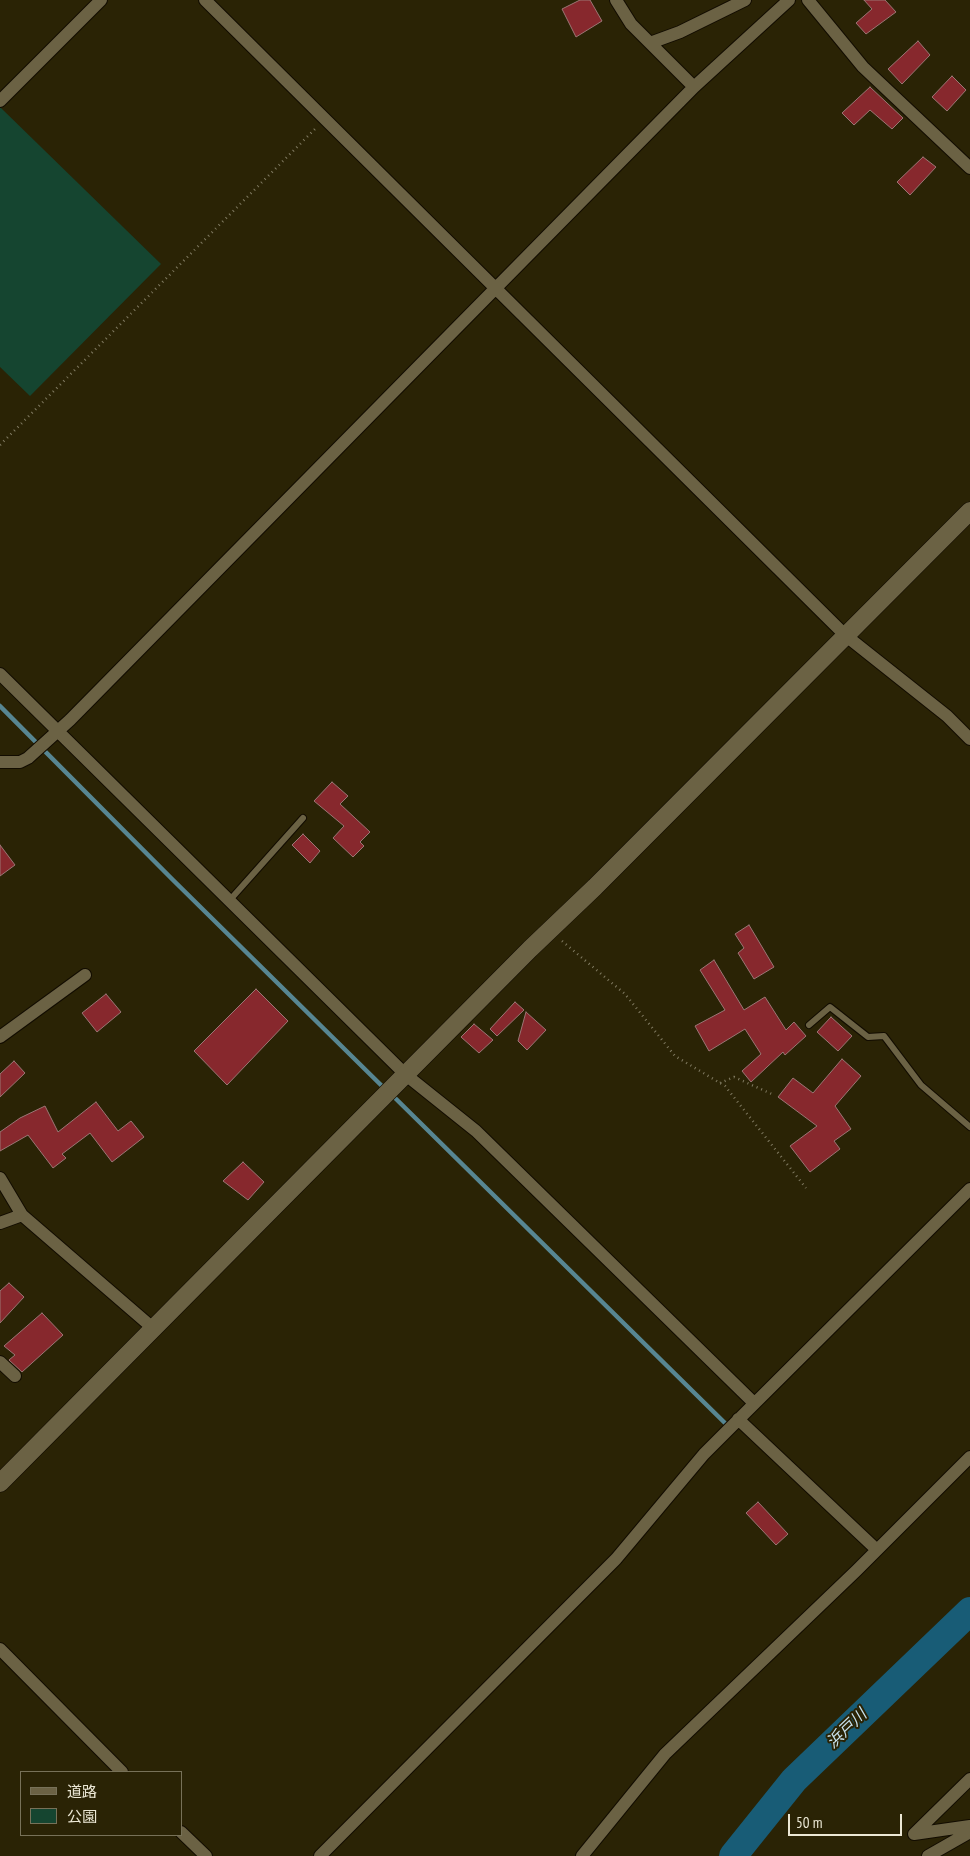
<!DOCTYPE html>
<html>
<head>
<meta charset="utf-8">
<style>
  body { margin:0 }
  #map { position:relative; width:970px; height:1856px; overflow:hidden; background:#2a2305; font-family:"PT Sans Narrow","Noto Sans JP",sans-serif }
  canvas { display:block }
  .legend { position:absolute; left:20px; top:1771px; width:162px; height:65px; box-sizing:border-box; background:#2a2305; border:1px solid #777158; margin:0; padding:6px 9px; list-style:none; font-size:15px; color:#ebe7d5 }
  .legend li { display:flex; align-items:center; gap:10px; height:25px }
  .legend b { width:25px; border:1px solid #777158 }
  .scale { position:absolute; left:788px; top:1814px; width:114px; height:22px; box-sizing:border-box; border:2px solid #ebe7d5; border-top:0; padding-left:6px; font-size:15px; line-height:18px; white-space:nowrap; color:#ebe7d5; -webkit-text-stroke:4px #2a2305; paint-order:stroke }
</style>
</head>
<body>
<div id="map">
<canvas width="970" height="1856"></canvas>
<ul class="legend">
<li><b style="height:6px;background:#6b6244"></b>道路</li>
<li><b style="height:14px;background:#154530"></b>公園</li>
</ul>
<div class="scale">50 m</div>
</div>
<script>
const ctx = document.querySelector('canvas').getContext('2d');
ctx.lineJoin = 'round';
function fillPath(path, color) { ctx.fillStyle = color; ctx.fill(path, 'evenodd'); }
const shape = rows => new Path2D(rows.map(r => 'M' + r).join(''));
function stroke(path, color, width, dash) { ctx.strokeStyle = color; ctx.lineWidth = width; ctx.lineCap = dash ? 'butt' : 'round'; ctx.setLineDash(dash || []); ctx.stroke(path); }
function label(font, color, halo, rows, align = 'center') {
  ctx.font = font + ' "PT Sans Narrow","Noto Sans JP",sans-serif'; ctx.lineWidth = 4; ctx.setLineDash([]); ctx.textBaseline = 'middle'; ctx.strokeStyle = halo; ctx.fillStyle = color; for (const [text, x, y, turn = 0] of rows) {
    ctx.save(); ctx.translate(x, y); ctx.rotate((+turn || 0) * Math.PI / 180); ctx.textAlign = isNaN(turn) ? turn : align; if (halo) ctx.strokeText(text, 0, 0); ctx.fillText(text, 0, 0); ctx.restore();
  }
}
fillPath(shape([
  [0,107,161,264,30,396,0,367]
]), '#154530');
stroke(shape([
  [0,706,173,880,385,1089],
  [391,1094,729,1427]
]), '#578692', 4.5);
stroke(shape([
  [733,1856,794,1780,970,1611]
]), '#185c76', 28);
const building = shape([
  [580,0,590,0,602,21,576,37,562,9,580,0],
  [864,0,885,0,896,12,866,34,856,23,872,9,864,0],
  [918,41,930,55,902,84,888,69,918,41],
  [952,76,966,90,947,111,932,97,952,76],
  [870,87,903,118,892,129,870,110,854,125,842,113,870,87],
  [923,157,936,167,910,195,897,182,923,157],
  [332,782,348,796,340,804,370,832,360,842,364,846,353,857,333,838,344,826,314,801,332,782],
  [303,834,320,851,310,863,292,845,303,834],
  [0,845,15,865,0,876,0,845],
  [749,925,774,967,754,979,738,953,744,948,735,934,749,925],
  [714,960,744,1010,765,997,786,1030,794,1022,806,1036,785,1055,783,1052,751,1082,742,1071,761,1054,745,1029,709,1051,695,1026,725,1010,700,970,714,960],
  [256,989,288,1021,227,1085,194,1051,256,989],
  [106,994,121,1012,97,1032,82,1013,106,994],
  [515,1002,524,1010,497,1036,490,1029,515,1002],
  [526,1012,546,1030,527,1050,518,1041,526,1012],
  [831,1017,852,1036,838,1051,817,1032,831,1017],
  [474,1024,493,1040,479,1053,461,1037,474,1024],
  [842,1059,861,1076,835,1106,851,1129,834,1141,840,1149,810,1172,790,1146,817,1126,778,1097,793,1078,813,1093,842,1059],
  [14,1061,25,1073,0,1097,0,1074,14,1061],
  [96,1102,118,1131,131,1121,144,1137,112,1162,90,1133,62,1154,66,1158,53,1168,28,1135,0,1151,0,1132,20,1118,45,1106,58,1132,96,1102],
  [243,1162,264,1182,248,1200,223,1181,243,1162],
  [9,1283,24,1297,0,1323,0,1291,9,1283],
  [42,1313,63,1335,22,1372,9,1360,15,1355,4,1346,42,1313],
  [758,1502,788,1534,776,1545,746,1513,758,1502]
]);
fillPath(building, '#87282d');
stroke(building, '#9b7675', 1);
const lane = shape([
  [229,901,303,818],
  [809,1025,830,1007,868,1037,884,1036,921,1085,970,1127]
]);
const street = shape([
  [205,0,845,635,947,716,970,739],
  [616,0,631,24,650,43,680,32,745,0],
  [808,0,863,67,970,168],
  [650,43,694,87],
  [0,101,101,0],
  [0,674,406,1075,476,1131,754,1403],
  [0,762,20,762,28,758,70,720,694,87,789,0],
  [0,1037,85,975],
  [0,1178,22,1215,154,1329],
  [0,1223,22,1215],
  [0,1362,15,1376],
  [738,1419,877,1550],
  [0,1649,122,1772],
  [970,1779,914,1834,970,1826],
  [181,1832,206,1856],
  [320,1856,616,1559,704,1454,747,1411,970,1189],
  [582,1856,665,1754,856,1571,970,1457],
  [928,1856,970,1832]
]);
const secondary = shape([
  [0,1483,530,949,595,887,970,511]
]);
stroke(lane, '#120c00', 8);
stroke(street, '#120c00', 14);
stroke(secondary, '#120c00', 19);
stroke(shape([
  [0,445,315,129],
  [562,941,625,994,675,1056,725,1086,806,1188],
  [720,1083,734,1077,774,1095]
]), '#817b62', 2.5, [1, 4]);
stroke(lane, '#6b6244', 6);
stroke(street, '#6b6244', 12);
stroke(secondary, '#6b6244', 18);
label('italic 16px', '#cae4f0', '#2a2305', [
  ["浜戸川",847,1729,-44]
]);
</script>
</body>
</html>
